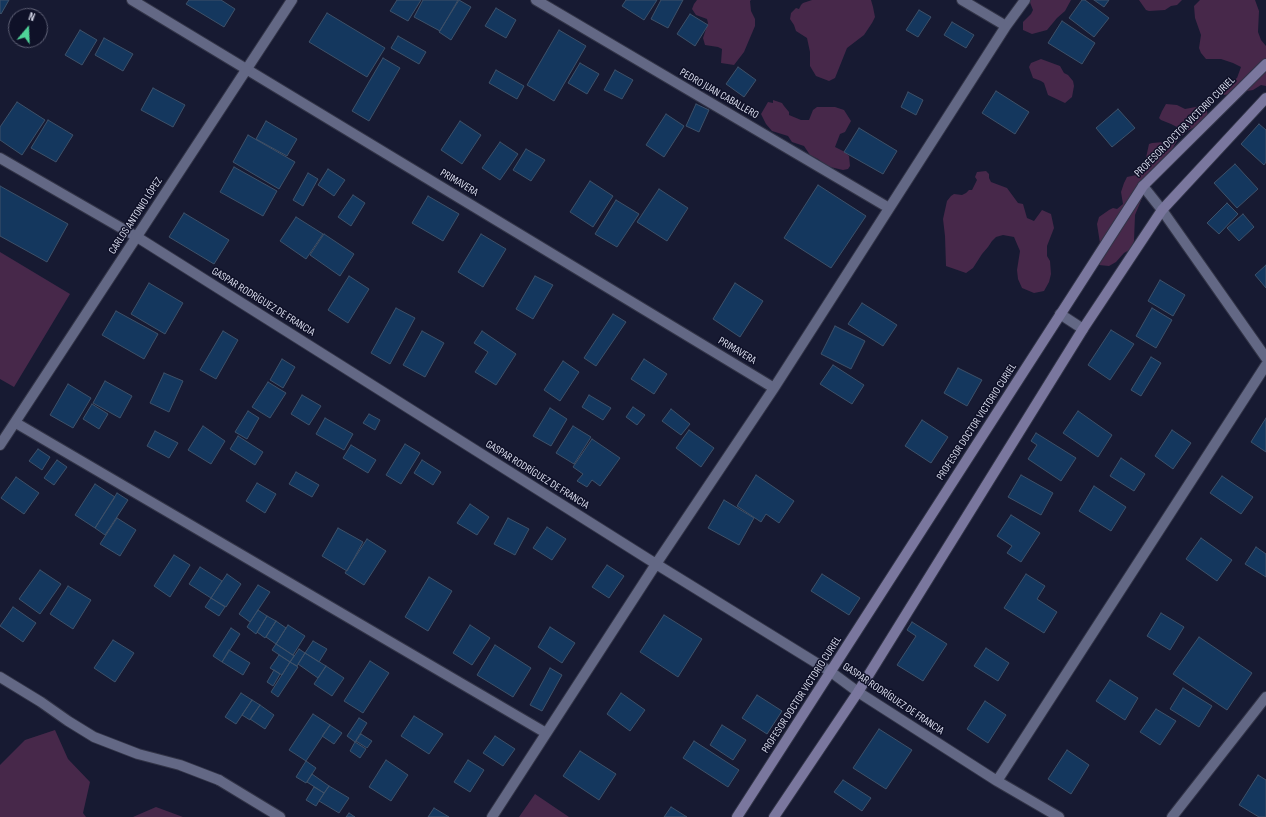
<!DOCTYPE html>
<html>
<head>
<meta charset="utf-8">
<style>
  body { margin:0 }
  #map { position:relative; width:1266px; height:817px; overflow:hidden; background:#171a32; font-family:"Sofia Sans Condensed",sans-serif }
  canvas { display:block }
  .north { position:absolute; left:8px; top:8px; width:40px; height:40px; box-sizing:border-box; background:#0f1128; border:1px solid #5f6176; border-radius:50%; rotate:19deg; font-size:11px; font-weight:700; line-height:16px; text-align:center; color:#d7daeb }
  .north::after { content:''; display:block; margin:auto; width:14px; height:18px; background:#4fd399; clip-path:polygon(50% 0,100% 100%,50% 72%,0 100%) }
</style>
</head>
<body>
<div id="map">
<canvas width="1266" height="817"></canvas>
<div class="north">N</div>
</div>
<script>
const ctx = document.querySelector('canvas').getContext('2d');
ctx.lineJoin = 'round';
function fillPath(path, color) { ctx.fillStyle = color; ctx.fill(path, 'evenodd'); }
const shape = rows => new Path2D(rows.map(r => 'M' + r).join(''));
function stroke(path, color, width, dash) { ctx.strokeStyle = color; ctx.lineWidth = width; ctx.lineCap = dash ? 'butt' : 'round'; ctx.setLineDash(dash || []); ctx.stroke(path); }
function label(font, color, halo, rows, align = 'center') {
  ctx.font = font + ' "Sofia Sans Condensed",sans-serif'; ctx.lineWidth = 3; ctx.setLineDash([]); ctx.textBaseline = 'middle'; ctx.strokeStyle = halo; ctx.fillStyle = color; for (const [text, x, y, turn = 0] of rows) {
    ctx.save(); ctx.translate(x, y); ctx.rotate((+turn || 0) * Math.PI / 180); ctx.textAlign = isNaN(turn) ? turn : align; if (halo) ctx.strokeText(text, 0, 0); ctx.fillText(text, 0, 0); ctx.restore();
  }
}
fillPath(shape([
  [697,0,751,0,750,1,751,11,755,19,755,26,744,52,734,65,721,63,722,49,718,47,705,45,703,38,708,23,707,19,696,15,692,9,694,4],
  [812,0,871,0,873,7,875,17,872,23,864,35,847,48,835,78,829,81,816,76,810,66,810,52,807,38,796,31,794,25,790,19,791,13,796,8,799,9,801,5,803,3],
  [1029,0,1071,0,1065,11,1057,18,1047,30,1032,34,1023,30,1023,22,1031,14,1033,10],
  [1139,0,1182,0,1177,5,1171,6,1165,10,1149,11,1146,10],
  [1200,0,1255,0,1259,11,1258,32,1261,40,1266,46,1266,86,1261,85,1253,90,1224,95,1218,94,1224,86,1237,78,1241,67,1233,63,1221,59,1206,59,1201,53,1199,48,1201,35,1195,18,1194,6],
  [1041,59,1060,66,1064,73,1068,75,1073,81,1074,86,1072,97,1065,103,1048,95,1044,83,1041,81,1033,78,1029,67,1031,63],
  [773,100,782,103,784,106,789,112,789,115,801,120,809,120,813,110,817,107,835,107,844,110,851,121,845,132,840,134,835,147,845,152,849,156,850,166,848,169,843,170,826,166,818,159,810,155,804,146,792,142,788,136,772,131,766,124,761,114,768,102,773,103],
  [1166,104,1177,105,1185,109,1206,105,1208,117,1199,125,1187,131,1184,134,1178,139,1169,155,1158,163,1154,169,1135,215,1134,241,1131,249,1124,253,1116,262,1109,266,1099,265,1102,256,1097,224,1099,217,1109,210,1113,208,1117,209,1123,204,1121,192,1124,183,1127,177,1136,175,1140,172,1144,167,1149,144,1152,143,1164,142,1170,137,1177,127,1171,124,1161,120,1159,118,1162,111],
  [986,171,989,174,989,178,991,182,1007,188,1018,203,1023,204,1027,218,1034,221,1042,210,1051,214,1054,228,1047,246,1047,256,1050,261,1051,274,1049,282,1044,291,1034,293,1022,288,1018,279,1017,270,1020,251,1014,237,1003,235,996,237,992,241,988,247,982,254,973,268,966,273,946,266,945,236,943,219,947,201,951,196,954,194,962,195,966,193,969,190,972,190,977,180,975,177,977,172],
  [0,252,70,294,14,387,0,379],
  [55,730,68,759,90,782,83,813,86,817,0,817,0,765,25,740],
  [535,794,569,817,519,817],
  [156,807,183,817,133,817]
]), '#47284a');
const building = shape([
  [0,0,9,0,1,14,0,13,0,0],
  [189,0,221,0,235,9,224,27,186,4,189,0],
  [397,0,421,0,408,21,390,11,397,0],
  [423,0,458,0,440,31,414,17,423,0],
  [459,0,471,7,451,40,439,32,459,0],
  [626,0,657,0,644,20,622,6,626,0],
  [661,0,683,0,668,28,651,19,661,0],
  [1082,0,1085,0,1109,18,1094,37,1069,18,1082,0],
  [1094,0,1109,0,1104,7,1094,0],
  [496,8,516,20,506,38,485,26,496,8],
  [919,10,931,17,918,37,906,30,919,10],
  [327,13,385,48,367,77,309,42,327,13],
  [690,14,708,25,695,46,677,34,690,14],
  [1062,21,1095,43,1082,64,1048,43,1062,21],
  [952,22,974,35,966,48,944,35,952,22],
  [80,30,97,40,82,65,65,55,80,30],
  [559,30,586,46,554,101,527,85,559,30],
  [398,36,426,52,419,64,391,48,398,36],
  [104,38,133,54,123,71,95,55,104,38],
  [383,58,400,68,369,121,352,111,383,58],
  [580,63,599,74,587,94,568,83,580,63],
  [738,67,756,80,744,97,726,84,738,67],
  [496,70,524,86,517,99,489,83,496,70],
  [615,70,633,80,622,99,604,90,615,70],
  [153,88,185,105,173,127,141,110,153,88],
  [996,91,1029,112,1015,134,982,113,996,91],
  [908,92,923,100,916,115,901,107,908,92],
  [17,102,45,120,22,155,0,140,0,127,17,102],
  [696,104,709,110,699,132,686,126,696,104],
  [1118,109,1135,128,1112,147,1096,128,1118,109],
  [666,114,684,126,664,157,646,145,666,114],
  [48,120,73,135,56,162,31,148,48,120],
  [266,121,297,139,287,156,256,139,266,121],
  [460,121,481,135,462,164,441,150,460,121],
  [1259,124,1266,130,1266,162,1264,165,1241,144,1259,124],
  [859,128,897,151,883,174,844,152,859,128],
  [248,135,295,162,279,189,233,162,248,135],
  [500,142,518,154,500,180,482,168,500,142],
  [526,149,545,160,531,181,513,170,526,149],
  [1235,164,1258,189,1237,208,1214,183,1235,164],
  [234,167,277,191,263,216,220,192,234,167],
  [328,169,345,180,334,196,318,185,328,169],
  [308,173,318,179,303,206,293,200,308,173],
  [590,181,613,196,593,227,570,212,590,181],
  [818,185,866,216,831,268,784,238,818,185],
  [0,186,68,224,47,262,0,236,0,186],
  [659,189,688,208,667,241,637,222,659,189],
  [353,195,365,203,351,226,338,217,353,195],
  [428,196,459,214,443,241,412,223,428,196],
  [616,200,639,214,617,247,595,234,616,200],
  [1227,203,1238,214,1219,234,1207,223,1227,203],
  [184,213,229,240,214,264,169,237,184,213],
  [1243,214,1254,227,1239,241,1227,228,1243,214],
  [296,217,323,234,306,259,280,241,296,217],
  [324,234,354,254,340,276,310,255,324,234],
  [481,234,506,249,483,287,458,272,481,234],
  [1266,265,1266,288,1255,275,1266,265],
  [349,276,369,289,348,323,328,310,349,276],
  [535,276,553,285,533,319,516,309,535,276],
  [1160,280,1185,295,1173,316,1148,301,1160,280],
  [149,283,183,303,165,334,131,314,149,283],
  [735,283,763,301,740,337,713,319,735,283],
  [862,303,897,325,883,346,848,324,862,303],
  [396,308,415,318,390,364,371,353,396,308],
  [1152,308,1172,320,1156,348,1136,336,1152,308],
  [116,311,158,334,144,359,102,335,116,311],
  [613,314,626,322,596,366,584,358,613,314],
  [835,326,865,341,851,369,821,354,835,326],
  [1111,330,1134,344,1110,380,1088,365,1111,330],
  [223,331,238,340,216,379,200,370,223,331],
  [422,331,444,343,425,377,403,365,422,331],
  [482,331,516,354,496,385,475,372,488,352,474,343,482,331],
  [1151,357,1161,363,1141,396,1131,390,1151,357],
  [282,359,295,367,283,388,270,380,282,359],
  [644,359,667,374,654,394,631,379,644,359],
  [563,361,579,372,560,401,544,390,563,361],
  [833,365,864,385,852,404,820,384,833,365],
  [958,368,982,380,967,406,944,393,958,368],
  [164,373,183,381,169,412,150,403,164,373],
  [105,381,132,396,120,418,93,403,105,381],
  [268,382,286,393,270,418,252,407,268,382],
  [68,384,91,398,73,428,50,415,68,384],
  [302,395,321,406,309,425,291,414,302,395],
  [589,395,611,408,603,420,582,407,589,395],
  [92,404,108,414,99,429,83,419,92,404],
  [633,407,645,415,637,425,626,417,633,407],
  [550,408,567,419,551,446,533,436,550,408],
  [671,409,690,424,681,435,662,421,671,409],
  [248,411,259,418,247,439,235,432,248,411],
  [1078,411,1112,435,1098,457,1063,433,1078,411],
  [369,414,380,420,375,430,363,423,369,414],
  [325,418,353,434,344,450,316,434,325,418],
  [1266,418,1266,452,1251,442,1266,418],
  [922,420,948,437,931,463,905,446,922,420],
  [203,426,225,441,211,464,188,450,203,426],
  [573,426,591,437,574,464,556,453,573,426],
  [689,430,714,448,701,467,676,448,689,430],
  [1172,430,1191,443,1173,469,1155,456,1172,430],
  [155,431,178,443,169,458,147,446,155,431],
  [1036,433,1076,458,1061,481,1028,459,1037,445,1031,441,1036,433],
  [238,436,263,452,255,465,230,449,238,436],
  [592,439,620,458,600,486,592,480,587,487,577,481,583,474,573,467,592,439],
  [405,444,420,453,401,484,386,475,405,444],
  [351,445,376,460,368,473,343,458,351,445],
  [38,449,50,457,42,470,29,461,38,449],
  [1121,458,1145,474,1134,491,1110,476,1121,458],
  [57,460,67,467,54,485,44,478,57,460],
  [422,460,441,472,433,485,414,473,422,460],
  [296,472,319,485,312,497,289,484,296,472],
  [756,475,794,501,779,523,766,514,761,522,737,506,756,475],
  [1021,475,1053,493,1041,515,1008,497,1021,475],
  [1222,476,1253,497,1241,514,1210,493,1222,476],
  [16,477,39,493,24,514,1,498,16,477],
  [257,483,276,494,265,513,246,501,257,483],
  [95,484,115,497,95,528,75,515,95,484],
  [1094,486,1126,507,1111,531,1079,511,1094,486],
  [117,493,128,500,105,535,95,528,117,493],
  [724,500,754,518,739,545,708,528,724,500],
  [470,504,489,517,477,535,457,523,470,504],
  [1011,515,1040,533,1021,562,1007,553,1012,546,997,536,1011,515],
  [117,518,136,530,120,556,100,544,117,518],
  [508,518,529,529,515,555,494,544,508,518],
  [547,527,566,539,552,560,533,548,547,527],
  [338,528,363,542,347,571,322,556,338,528],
  [1201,538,1232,560,1217,581,1186,559,1201,538],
  [367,539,386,551,364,585,345,573,367,539],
  [1256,547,1266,554,1266,577,1245,564,1256,547],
  [174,555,190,565,170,597,154,586,174,555],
  [607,565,624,576,609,598,592,587,607,565],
  [200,567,222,581,211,598,189,584,200,567],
  [40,570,61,584,40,614,19,599,40,570],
  [227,574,241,584,226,607,211,598,227,574],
  [822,574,860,598,849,615,811,591,822,574],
  [1026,574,1045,586,1037,599,1057,612,1044,633,1004,608,1026,574],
  [429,577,452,591,428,631,405,617,429,577],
  [258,585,270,592,250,622,239,614,258,585],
  [68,586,91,600,73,629,50,614,68,586],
  [211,598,225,607,219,616,205,607,211,598],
  [13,607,36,623,23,642,0,626,13,607],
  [258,610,267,616,256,634,247,627,258,610],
  [1161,613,1184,627,1170,650,1147,636,1161,613],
  [664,615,702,639,678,677,640,652,664,615],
  [267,616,276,621,265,638,257,632,267,616],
  [276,621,286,628,276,644,266,637,276,621],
  [912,622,947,644,923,681,897,665,916,636,907,630,912,622],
  [288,625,305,636,293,655,276,644,288,625],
  [470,625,490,638,472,665,453,653,470,625],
  [550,627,575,643,562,663,538,647,550,627],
  [231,628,240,634,222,662,213,656,231,628],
  [1199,637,1252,673,1227,710,1173,674,1199,637],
  [113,640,134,653,115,682,94,668,113,640],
  [313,641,327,649,319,662,305,653,313,641],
  [276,644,294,656,290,662,272,650,276,644],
  [495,645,531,668,513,697,477,675,495,645],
  [986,648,1009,663,998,681,974,666,986,648],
  [299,649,305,653,297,666,290,662,299,649],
  [229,650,250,663,243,675,222,662,229,650],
  [305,653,326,666,318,678,298,664,305,653],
  [279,655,290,662,282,675,270,668,279,655],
  [370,661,389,673,363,713,344,701,370,661],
  [290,662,298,667,278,697,271,692,290,662],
  [326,666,344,678,332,696,314,684,326,666],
  [550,668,562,675,542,711,530,705,550,668],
  [274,670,280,674,273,686,267,682,274,670],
  [1110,680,1138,698,1125,720,1096,701,1110,680],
  [1183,688,1212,706,1199,727,1170,709,1183,688],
  [241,693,252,700,236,724,225,717,241,693],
  [621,693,645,710,630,731,607,714,621,693],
  [757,695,782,711,767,734,742,718,757,695],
  [252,700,260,705,250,720,242,715,252,700],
  [985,701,1006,715,988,743,967,729,985,701],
  [260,705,274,715,265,729,250,719,260,705],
  [1156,709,1176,721,1160,745,1140,732,1156,709],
  [313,714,330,725,306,761,289,750,313,714],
  [414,716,443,734,429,754,401,736,414,716],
  [359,718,367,723,355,742,347,736,359,718],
  [330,725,342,733,334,744,322,736,330,725],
  [722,725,746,740,733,760,710,745,722,725],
  [879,729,912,750,886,789,853,768,879,729],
  [361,734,372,741,367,748,356,741,361,734],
  [495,736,515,749,503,766,483,753,495,736],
  [694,741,739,770,728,787,683,758,694,741],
  [355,742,366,749,360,758,350,751,355,742],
  [1067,750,1089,765,1071,794,1048,779,1067,750],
  [580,751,616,774,599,800,563,776,580,751],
  [386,760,408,775,391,801,369,787,386,760],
  [468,760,484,770,470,792,454,782,468,760],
  [306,761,316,768,306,783,296,777,306,761],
  [312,774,329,786,324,793,307,782,312,774],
  [1258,775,1266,780,1266,817,1259,817,1239,805,1258,775],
  [843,780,871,798,862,811,834,792,843,780],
  [329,786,349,798,339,813,319,801,329,786],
  [314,787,324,793,316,806,306,800,314,787],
  [671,807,687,817,664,817,671,807],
  [434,808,449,817,428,817,434,808],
  [349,813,355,817,346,817,349,813]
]);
fillPath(building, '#14375e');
stroke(building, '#3e5169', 1);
const service = shape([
  [0,677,41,702,68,721,94,737,138,754,180,765,219,780]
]);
const minor = shape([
  [132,0,774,388],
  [536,0,889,208],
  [962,0,1006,26],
  [0,158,137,237,656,564,831,672,858,692,997,781,1059,817],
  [1143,186,1162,210,1266,358],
  [1060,314,1083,329],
  [16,423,546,733],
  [219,780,280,817],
  [997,781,1266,365],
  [492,817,656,564,774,388,1006,26,1025,0],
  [1172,817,1266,697]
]);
const tertiary = shape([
  [0,445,292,0]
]);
const secondary = shape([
  [737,817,1143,186,1266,64],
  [774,817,858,692,1083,329,1162,210,1266,98]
]);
stroke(service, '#323447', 12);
stroke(minor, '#323447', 12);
stroke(tertiary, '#323447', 12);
stroke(secondary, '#323447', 12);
stroke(service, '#636885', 10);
stroke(minor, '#636885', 10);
stroke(tertiary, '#636885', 10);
stroke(secondary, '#7a779e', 10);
label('11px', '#d7daeb', '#0f1128', [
  ["PEDRO JUAN CABALLERO",719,94,30],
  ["PROFESOR DOCTOR VICTORIO CURIEL",1185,127,-45],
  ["PRIMAVERA",459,183,31],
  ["CARLOS ANTONIO LÓPEZ",136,216,-57],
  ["GASPAR RODRÍGUEZ DE FRANCIA",263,302,32],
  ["PRIMAVERA",737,351,31],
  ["PROFESOR DOCTOR VICTORIO CURIEL",977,422,-57],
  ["GASPAR RODRÍGUEZ DE FRANCIA",537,475,32],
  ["PROFESOR DOCTOR VICTORIO CURIEL",802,695,-57],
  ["GASPAR RODRÍGUEZ DE FRANCIA",893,699,34]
]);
</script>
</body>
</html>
